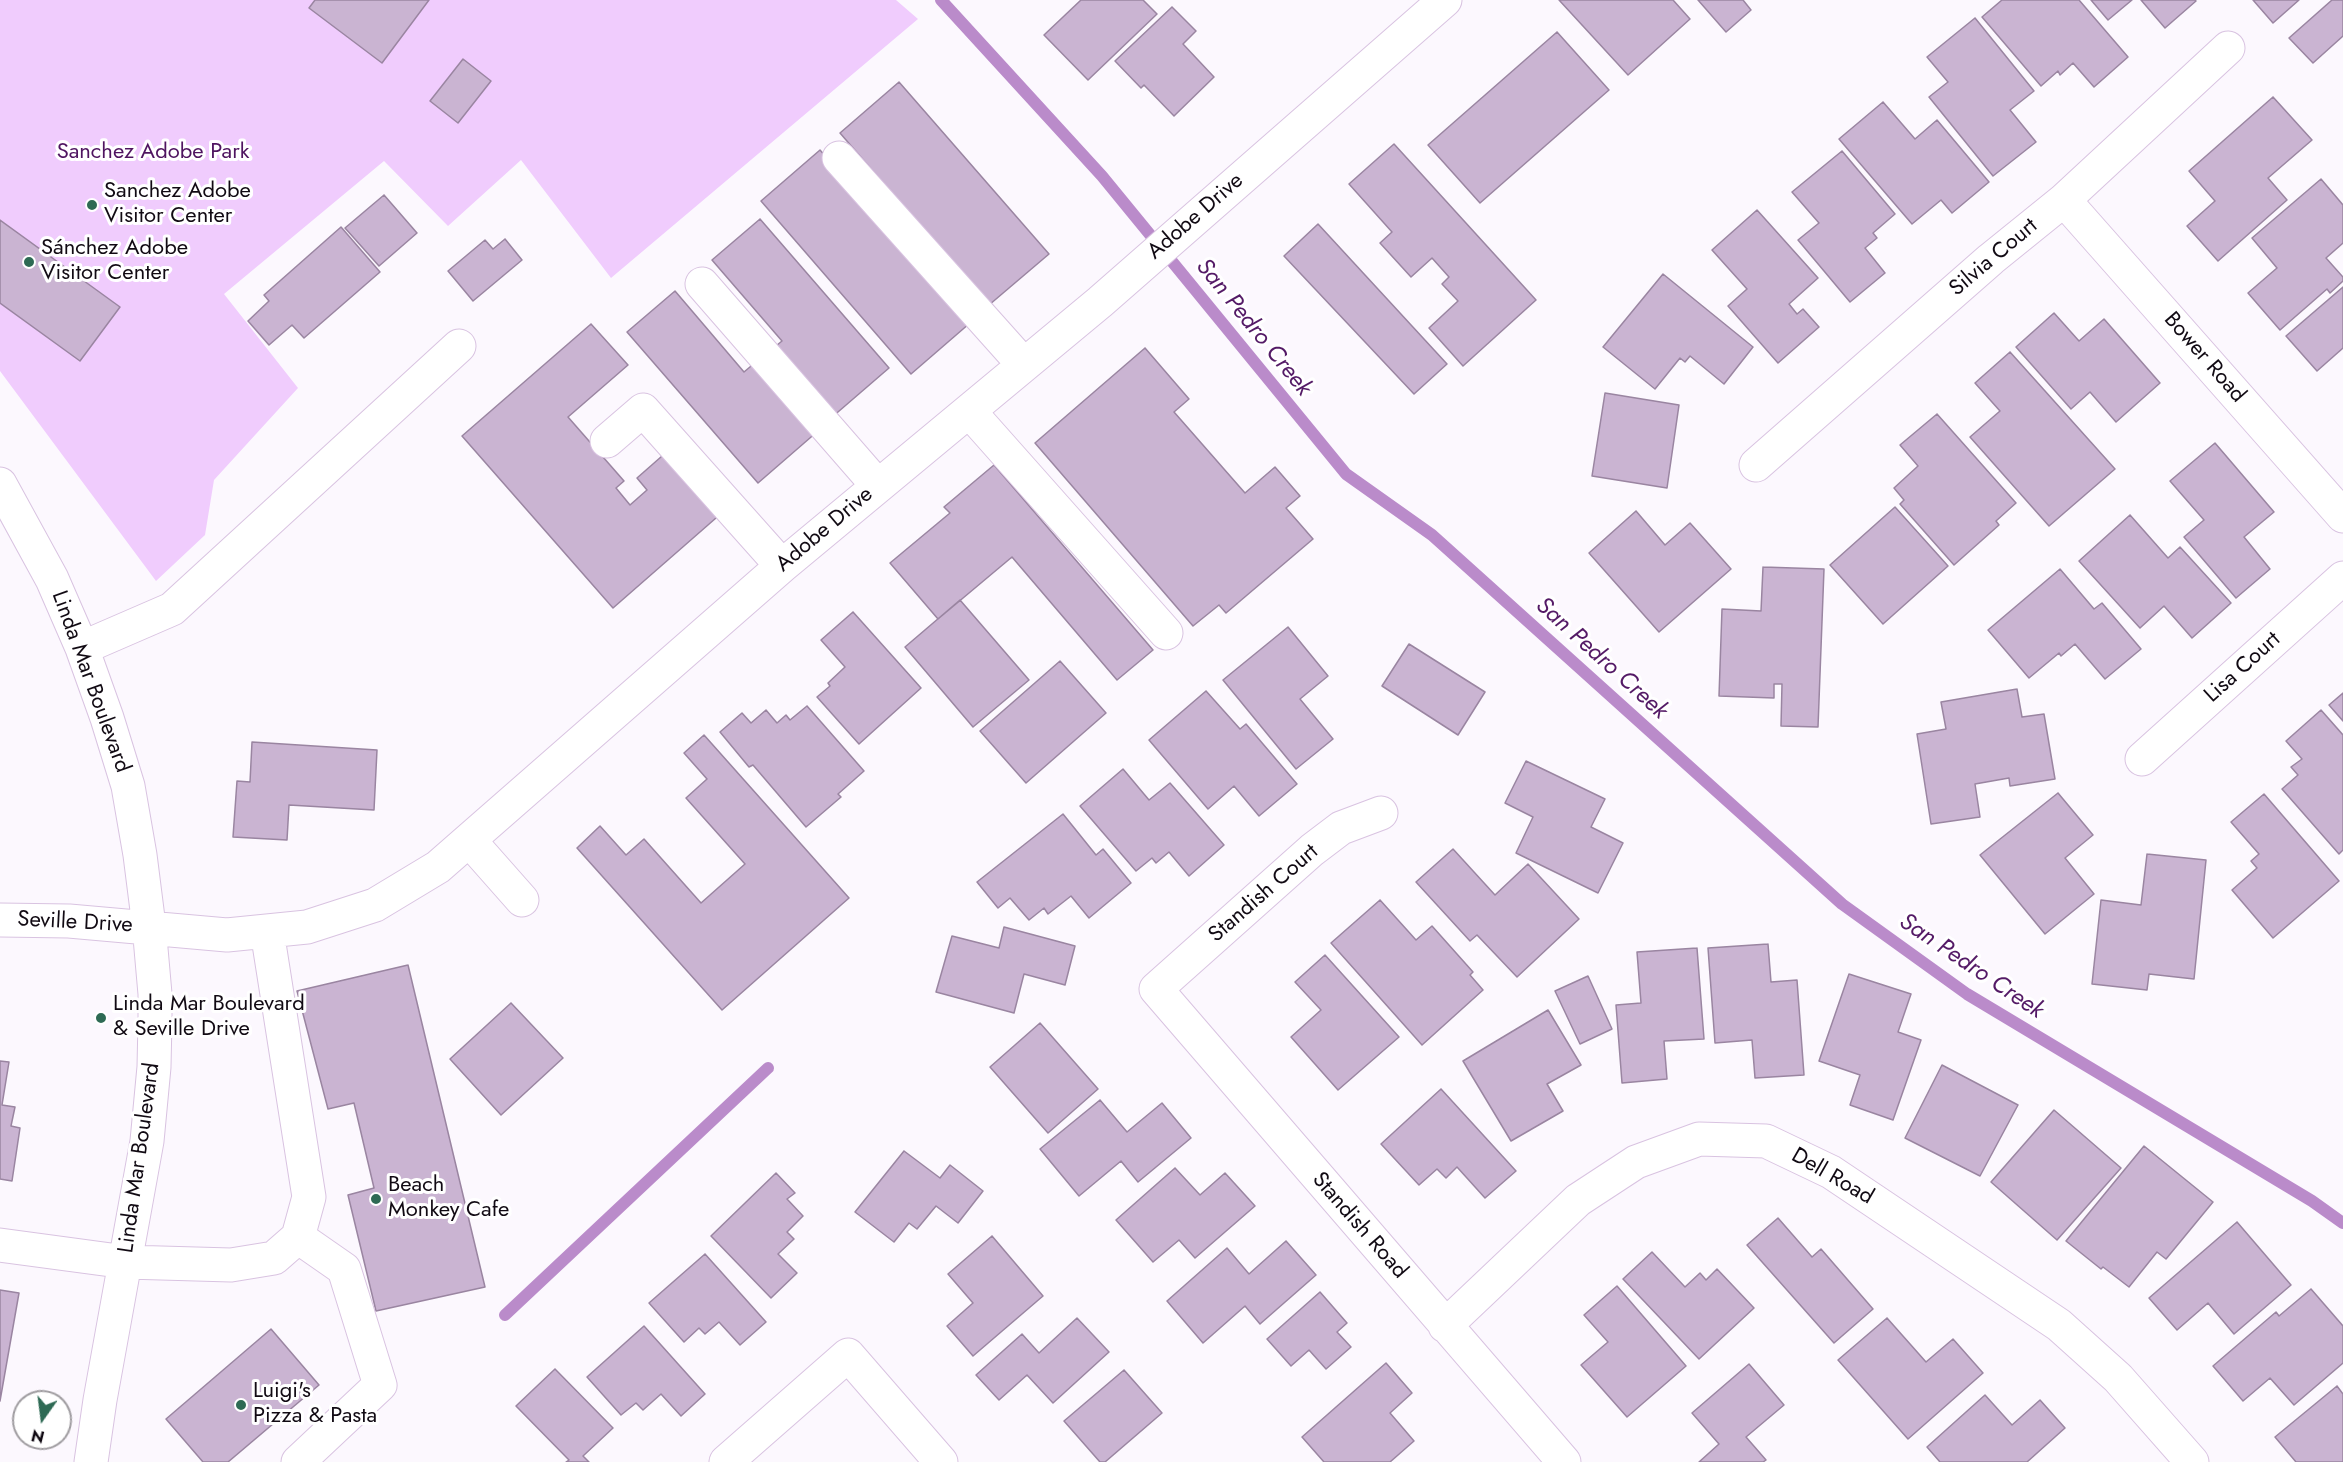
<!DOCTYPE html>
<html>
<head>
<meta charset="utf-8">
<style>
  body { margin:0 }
  #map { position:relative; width:2343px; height:1462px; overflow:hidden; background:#fcf8fe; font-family:Jost,sans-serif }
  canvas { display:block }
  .north { position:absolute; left:12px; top:1390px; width:60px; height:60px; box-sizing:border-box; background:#fff; border:2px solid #a09da1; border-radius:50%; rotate:194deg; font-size:16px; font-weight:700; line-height:24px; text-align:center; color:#110a13 }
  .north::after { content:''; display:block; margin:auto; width:21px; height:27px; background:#2e6a54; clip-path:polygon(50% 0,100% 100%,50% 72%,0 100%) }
</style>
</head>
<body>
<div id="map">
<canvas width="2343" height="1462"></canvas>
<div class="north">N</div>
</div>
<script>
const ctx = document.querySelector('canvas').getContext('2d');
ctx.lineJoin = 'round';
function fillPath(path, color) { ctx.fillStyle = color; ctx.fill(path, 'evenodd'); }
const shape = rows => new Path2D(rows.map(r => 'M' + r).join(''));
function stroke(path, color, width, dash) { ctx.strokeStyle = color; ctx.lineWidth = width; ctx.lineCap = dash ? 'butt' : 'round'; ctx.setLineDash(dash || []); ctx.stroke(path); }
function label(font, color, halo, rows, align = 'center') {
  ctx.font = font + ' Jost,sans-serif'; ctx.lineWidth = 6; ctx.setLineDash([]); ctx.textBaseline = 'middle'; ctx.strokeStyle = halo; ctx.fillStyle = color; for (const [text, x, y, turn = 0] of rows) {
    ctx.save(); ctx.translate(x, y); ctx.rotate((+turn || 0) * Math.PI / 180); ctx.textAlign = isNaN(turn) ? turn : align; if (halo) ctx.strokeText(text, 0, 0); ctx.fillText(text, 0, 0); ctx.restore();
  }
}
fillPath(shape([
  [0,0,896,0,918,19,611,278,521,160,448,226,384,161,224,294,298,388,214,480,205,535,156,581,0,371]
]), '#f0ccfd');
stroke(shape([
  [941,0,1102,176,1346,474,1432,535,1842,904,1967,994,2312,1201,2343,1223],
  [505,1315,768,1068]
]), '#ba8bca', 12);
const building = shape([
  [315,0,429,0,382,63,309,8,315,0],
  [1081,0,1143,0,1157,14,1088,80,1044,35,1081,0],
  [1559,0,1673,0,1690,19,1628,75,1559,0],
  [1698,0,1743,0,1751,10,1726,32,1698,0],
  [2002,0,2079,0,2128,57,2094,87,2073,63,2060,75,2058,71,2041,86,1982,17,2002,0],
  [2091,0,2132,0,2108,20,2091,0],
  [2141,0,2195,0,2196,1,2165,28,2141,0],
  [2253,0,2299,0,2273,23,2253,0],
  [2332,0,2343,0,2343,36,2313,63,2289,38,2332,0],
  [1172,7,1196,31,1183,44,1214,77,1174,116,1144,85,1141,88,1115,61,1172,7],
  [1975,18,2034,91,2010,110,2036,142,1993,176,1929,97,1948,82,1927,57,1975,18],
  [1557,32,1609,90,1480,203,1428,145,1557,32],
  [463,59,491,81,458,123,430,101,463,59],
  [899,82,1049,254,989,305,840,133,899,82],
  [2273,97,2312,140,2268,178,2287,200,2218,261,2187,226,2215,201,2189,171,2273,97],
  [1883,102,1915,139,1937,120,1989,182,1952,213,1941,200,1912,224,1839,139,1883,102],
  [1394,144,1536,300,1463,366,1429,328,1458,301,1442,284,1449,277,1432,258,1411,277,1380,243,1392,232,1349,184,1394,144],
  [820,150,970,323,911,374,761,201,820,150],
  [1842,151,1895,214,1873,233,1877,238,1865,248,1885,273,1850,302,1798,240,1819,223,1792,192,1842,151],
  [2321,179,2343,205,2343,243,2326,258,2343,277,2343,281,2330,293,2327,289,2280,330,2248,293,2277,268,2252,238,2321,179],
  [384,195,417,233,379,266,345,228,384,195],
  [1757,210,1818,278,1789,304,1797,314,1803,309,1819,327,1778,363,1728,306,1747,289,1712,250,1757,210],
  [760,219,889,368,831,418,771,350,782,341,712,260,760,219],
  [0,220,120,307,80,361,0,303,0,220],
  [1318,224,1447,364,1414,394,1284,256,1318,224],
  [341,227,380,272,304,338,292,325,269,345,248,321,269,301,264,295,341,227],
  [505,239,522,260,473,301,448,271,485,240,493,249,505,239],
  [1663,274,1753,347,1724,384,1690,356,1685,362,1680,358,1655,389,1603,347,1663,274],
  [2343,287,2343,348,2317,371,2286,336,2343,287],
  [675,291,744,372,757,361,818,431,758,483,627,332,675,291],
  [2054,313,2079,341,2104,319,2160,383,2116,422,2090,392,2071,409,2016,347,2054,313],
  [591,324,628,365,568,417,624,481,616,488,630,505,647,490,637,478,670,449,724,511,613,608,462,436,591,324],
  [1145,348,1189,399,1174,412,1245,493,1275,467,1300,496,1286,508,1313,539,1226,613,1219,605,1193,626,1035,443,1145,348],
  [2010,352,2115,469,2049,526,1970,437,2000,411,1975,383,2010,352],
  [1605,393,1679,405,1667,488,1592,476,1605,393],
  [1937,414,2016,503,1996,521,1999,525,1954,565,1900,504,1904,500,1894,488,1918,466,1900,445,1937,414],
  [2215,443,2274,512,2244,537,2270,569,2236,598,2184,537,2204,520,2170,481,2215,443],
  [994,465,1153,650,1117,680,1012,557,938,619,890,563,950,513,944,507,994,465],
  [1895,507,1948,566,1883,624,1830,565,1895,507],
  [1636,511,1665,545,1690,523,1731,569,1659,632,1589,553,1636,511],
  [2130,515,2168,558,2180,547,2231,603,2192,638,2164,606,2140,628,2079,561,2130,515],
  [1763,567,1824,569,1818,727,1781,726,1782,684,1774,684,1774,698,1719,696,1722,609,1761,611,1763,567],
  [2060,569,2094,609,2102,603,2141,649,2105,679,2075,644,2061,656,2059,653,2029,678,1988,630,2060,569],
  [960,600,1029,680,973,727,905,647,960,600],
  [853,612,921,688,859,744,817,697,830,686,828,683,845,667,821,640,853,612],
  [1288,627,1328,676,1300,699,1333,739,1296,769,1223,680,1288,627],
  [1409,644,1485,692,1458,735,1382,686,1409,644],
  [1060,661,1106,713,1026,783,980,731,1060,661],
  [2017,689,2022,717,2044,714,2055,779,2010,786,2009,778,1975,784,1980,817,1931,824,1917,734,1946,729,1941,702,2017,689],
  [1206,691,1240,729,1246,724,1297,784,1259,816,1234,786,1208,809,1149,740,1206,691],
  [2343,693,2343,721,2329,705,2343,693],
  [807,706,864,771,838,794,841,797,806,827,753,765,749,767,720,732,742,713,751,723,766,710,777,723,786,715,790,720,807,706],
  [2321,710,2343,735,2343,850,2339,854,2282,789,2298,775,2291,767,2302,759,2286,741,2321,710],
  [704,735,849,898,722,1010,577,848,600,826,626,855,644,839,701,903,745,864,686,798,707,779,684,753,704,735],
  [252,742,377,750,374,810,289,805,287,840,233,837,237,781,250,782,252,742],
  [1526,761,1605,799,1591,827,1623,843,1598,893,1516,853,1533,817,1505,803,1526,761],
  [1123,769,1149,800,1170,783,1224,845,1189,876,1169,852,1156,863,1152,858,1136,871,1080,806,1123,769],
  [2058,793,2093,835,2065,858,2094,894,2045,934,1980,855,2058,793],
  [2264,794,2339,881,2273,938,2232,890,2257,868,2251,861,2259,854,2231,822,2264,794],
  [1063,814,1096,855,1103,849,1131,883,1089,918,1071,896,1048,914,1044,908,1029,920,1010,898,998,908,977,882,1063,814],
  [1453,849,1495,895,1528,864,1579,919,1517,977,1477,935,1470,941,1416,882,1453,849],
  [2147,854,2206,860,2194,979,2149,974,2147,990,2092,984,2101,900,2141,905,2147,854],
  [1380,900,1416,940,1432,926,1473,972,1470,975,1483,990,1422,1045,1331,943,1380,900],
  [1004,927,1075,946,1065,985,1024,974,1014,1013,936,992,952,936,999,948,1004,927],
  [1768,944,1771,982,1797,980,1804,1075,1755,1078,1752,1040,1715,1043,1708,948,1768,944],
  [1697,948,1704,1039,1664,1041,1667,1079,1622,1083,1616,1005,1641,1003,1637,952,1697,948],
  [1325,955,1399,1037,1338,1090,1291,1037,1321,1010,1295,982,1325,955],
  [408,965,485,1287,376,1311,348,1195,374,1188,354,1103,328,1109,297,991,408,965],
  [1849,974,1911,994,1898,1032,1921,1040,1893,1120,1850,1105,1860,1075,1819,1061,1849,974],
  [1588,976,1612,1029,1580,1044,1555,991,1588,976],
  [511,1003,563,1058,501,1115,450,1059,511,1003],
  [1548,1010,1581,1065,1547,1084,1563,1111,1511,1141,1463,1061,1548,1010],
  [1040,1023,1098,1089,1048,1133,990,1067,1040,1023],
  [0,1061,9,1062,2,1105,15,1107,11,1126,20,1128,12,1181,0,1179,0,1061],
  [1942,1065,2018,1105,1980,1176,1905,1138,1942,1065],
  [1441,1089,1516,1171,1485,1198,1457,1167,1446,1178,1437,1169,1419,1185,1381,1144,1441,1089],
  [1100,1100,1127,1132,1162,1103,1191,1138,1138,1182,1121,1161,1079,1196,1040,1149,1100,1100],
  [2054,1110,2121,1168,2057,1240,1991,1182,2054,1110],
  [2144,1146,2213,1202,2166,1259,2157,1252,2129,1287,2103,1267,2101,1269,2066,1241,2144,1146],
  [904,1151,940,1178,950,1165,983,1191,958,1223,936,1206,917,1229,909,1223,894,1242,855,1212,904,1151],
  [1175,1168,1200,1195,1225,1173,1255,1206,1195,1258,1179,1240,1153,1262,1116,1220,1175,1168],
  [776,1173,795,1193,787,1199,803,1216,787,1232,794,1239,778,1254,797,1273,771,1298,711,1236,776,1173],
  [1778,1218,1812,1257,1821,1249,1873,1309,1834,1343,1747,1245,1778,1218],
  [2237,1222,2291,1285,2234,1334,2208,1303,2177,1330,2149,1298,2237,1222],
  [992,1236,1043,1296,973,1356,947,1326,973,1303,948,1274,992,1236],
  [1286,1241,1316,1275,1260,1324,1245,1306,1203,1343,1167,1301,1227,1248,1249,1274,1286,1241],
  [1652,1252,1685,1287,1700,1273,1706,1280,1717,1269,1754,1308,1699,1359,1623,1279,1652,1252],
  [705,1254,766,1322,740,1345,719,1322,705,1334,699,1328,684,1342,649,1303,705,1254],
  [1617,1286,1686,1366,1627,1417,1581,1365,1608,1342,1584,1315,1617,1286],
  [2311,1289,2343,1326,2343,1363,2294,1405,2270,1378,2243,1401,2213,1366,2276,1312,2279,1316,2311,1289],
  [0,1290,19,1293,0,1401,0,1290],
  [1320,1292,1347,1323,1337,1332,1351,1347,1326,1369,1309,1350,1291,1366,1267,1339,1320,1292],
  [1077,1318,1109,1352,1053,1403,1027,1375,999,1400,976,1375,1022,1334,1039,1353,1077,1318],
  [1887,1318,1926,1362,1953,1339,1983,1373,1908,1439,1838,1360,1887,1318],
  [644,1326,705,1394,681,1416,661,1394,643,1410,636,1403,621,1415,587,1377,644,1326],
  [271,1329,319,1385,228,1462,203,1462,166,1419,271,1329],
  [1386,1363,1412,1393,1390,1413,1414,1441,1390,1462,1324,1462,1302,1437,1386,1363],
  [1749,1364,1784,1405,1746,1437,1766,1460,1763,1462,1699,1462,1719,1444,1692,1413,1749,1364],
  [555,1369,613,1428,583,1456,589,1462,566,1462,569,1460,516,1406,555,1369],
  [1124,1370,1162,1413,1105,1462,1100,1462,1064,1421,1124,1370],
  [2337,1386,2343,1394,2343,1462,2296,1462,2275,1437,2337,1386],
  [1985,1395,2012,1425,2040,1400,2065,1428,2027,1462,1940,1462,1927,1447,1985,1395]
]);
fillPath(building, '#cab4d2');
stroke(building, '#9a85a1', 1.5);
const minor = shape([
  [839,158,1024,365],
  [2064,200,2343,516],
  [702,284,878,486],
  [969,411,1166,633],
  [607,441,643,410,782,566],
  [1756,465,1991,259,2064,200,2228,48],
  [0,484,52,579,82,648,107,718,128,786,140,855,149,926,155,994,155,1021,154,1067,147,1141,100,1400,91,1462],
  [82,648,172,609,459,346],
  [2142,759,2343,578],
  [1381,813,1341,828,1312,850,1156,989,1564,1462],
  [469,840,522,900],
  [0,920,69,921,227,935,307,927,375,905,438,867,782,566,1100,302,1445,0],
  [298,1237,344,1269,380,1385,298,1462],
  [0,1245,126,1262,231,1265,274,1258,298,1237,309,1197,267,931],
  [1445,1326,1578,1200,1636,1162,1699,1139,1766,1141,1831,1172,2059,1325,2118,1378,2192,1462],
  [726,1462,848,1355,941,1462]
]);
stroke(minor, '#d9c3e1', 35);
stroke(minor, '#fff', 33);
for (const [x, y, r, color] of [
  [92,205,6,"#2e6a54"],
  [29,262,6,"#2e6a54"],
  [101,1018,6,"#2e6a54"],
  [376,1199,6,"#2e6a54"],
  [241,1405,6,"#2e6a54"]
]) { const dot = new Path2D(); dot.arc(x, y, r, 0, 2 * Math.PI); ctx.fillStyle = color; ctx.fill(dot); stroke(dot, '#fff', 2); }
label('22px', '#4f1460', '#fff', [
  ["Sanchez Adobe Park",153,153]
]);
label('22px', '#110a13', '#fff', [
  ["Sanchez Adobe",104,192],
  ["Visitor Center",104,217],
  ["Sánchez Adobe",41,249],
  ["Visitor Center",41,274],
  ["Linda Mar Boulevard",113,1005],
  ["& Seville Drive",113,1030],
  ["Beach",388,1186],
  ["Monkey Cafe",388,1211],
  ["Luigi's",253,1392],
  ["Pizza & Pasta",253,1417]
], 'left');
label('22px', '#110a13', '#fff', [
  ["Adobe Drive",1196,217,-41],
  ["Silvia Court",1994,258,-40],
  ["Bower Road",2204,358,49],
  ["Adobe Drive",825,530,-40],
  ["Lisa Court",2243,668,-42],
  ["Linda Mar Boulevard",90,682,70],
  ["Standish Court",1264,894,-41],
  ["Seville Drive",75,923,3],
  ["Linda Mar Boulevard",140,1158,-82],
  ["Dell Road",1832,1177,30],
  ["Standish Road",1359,1226,49]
]);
label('italic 24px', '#541a66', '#fff', [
  ["San Pedro Creek",1253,328,51],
  ["San Pedro Creek",1601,659,42],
  ["San Pedro Creek",1971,967,34]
]);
</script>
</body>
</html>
